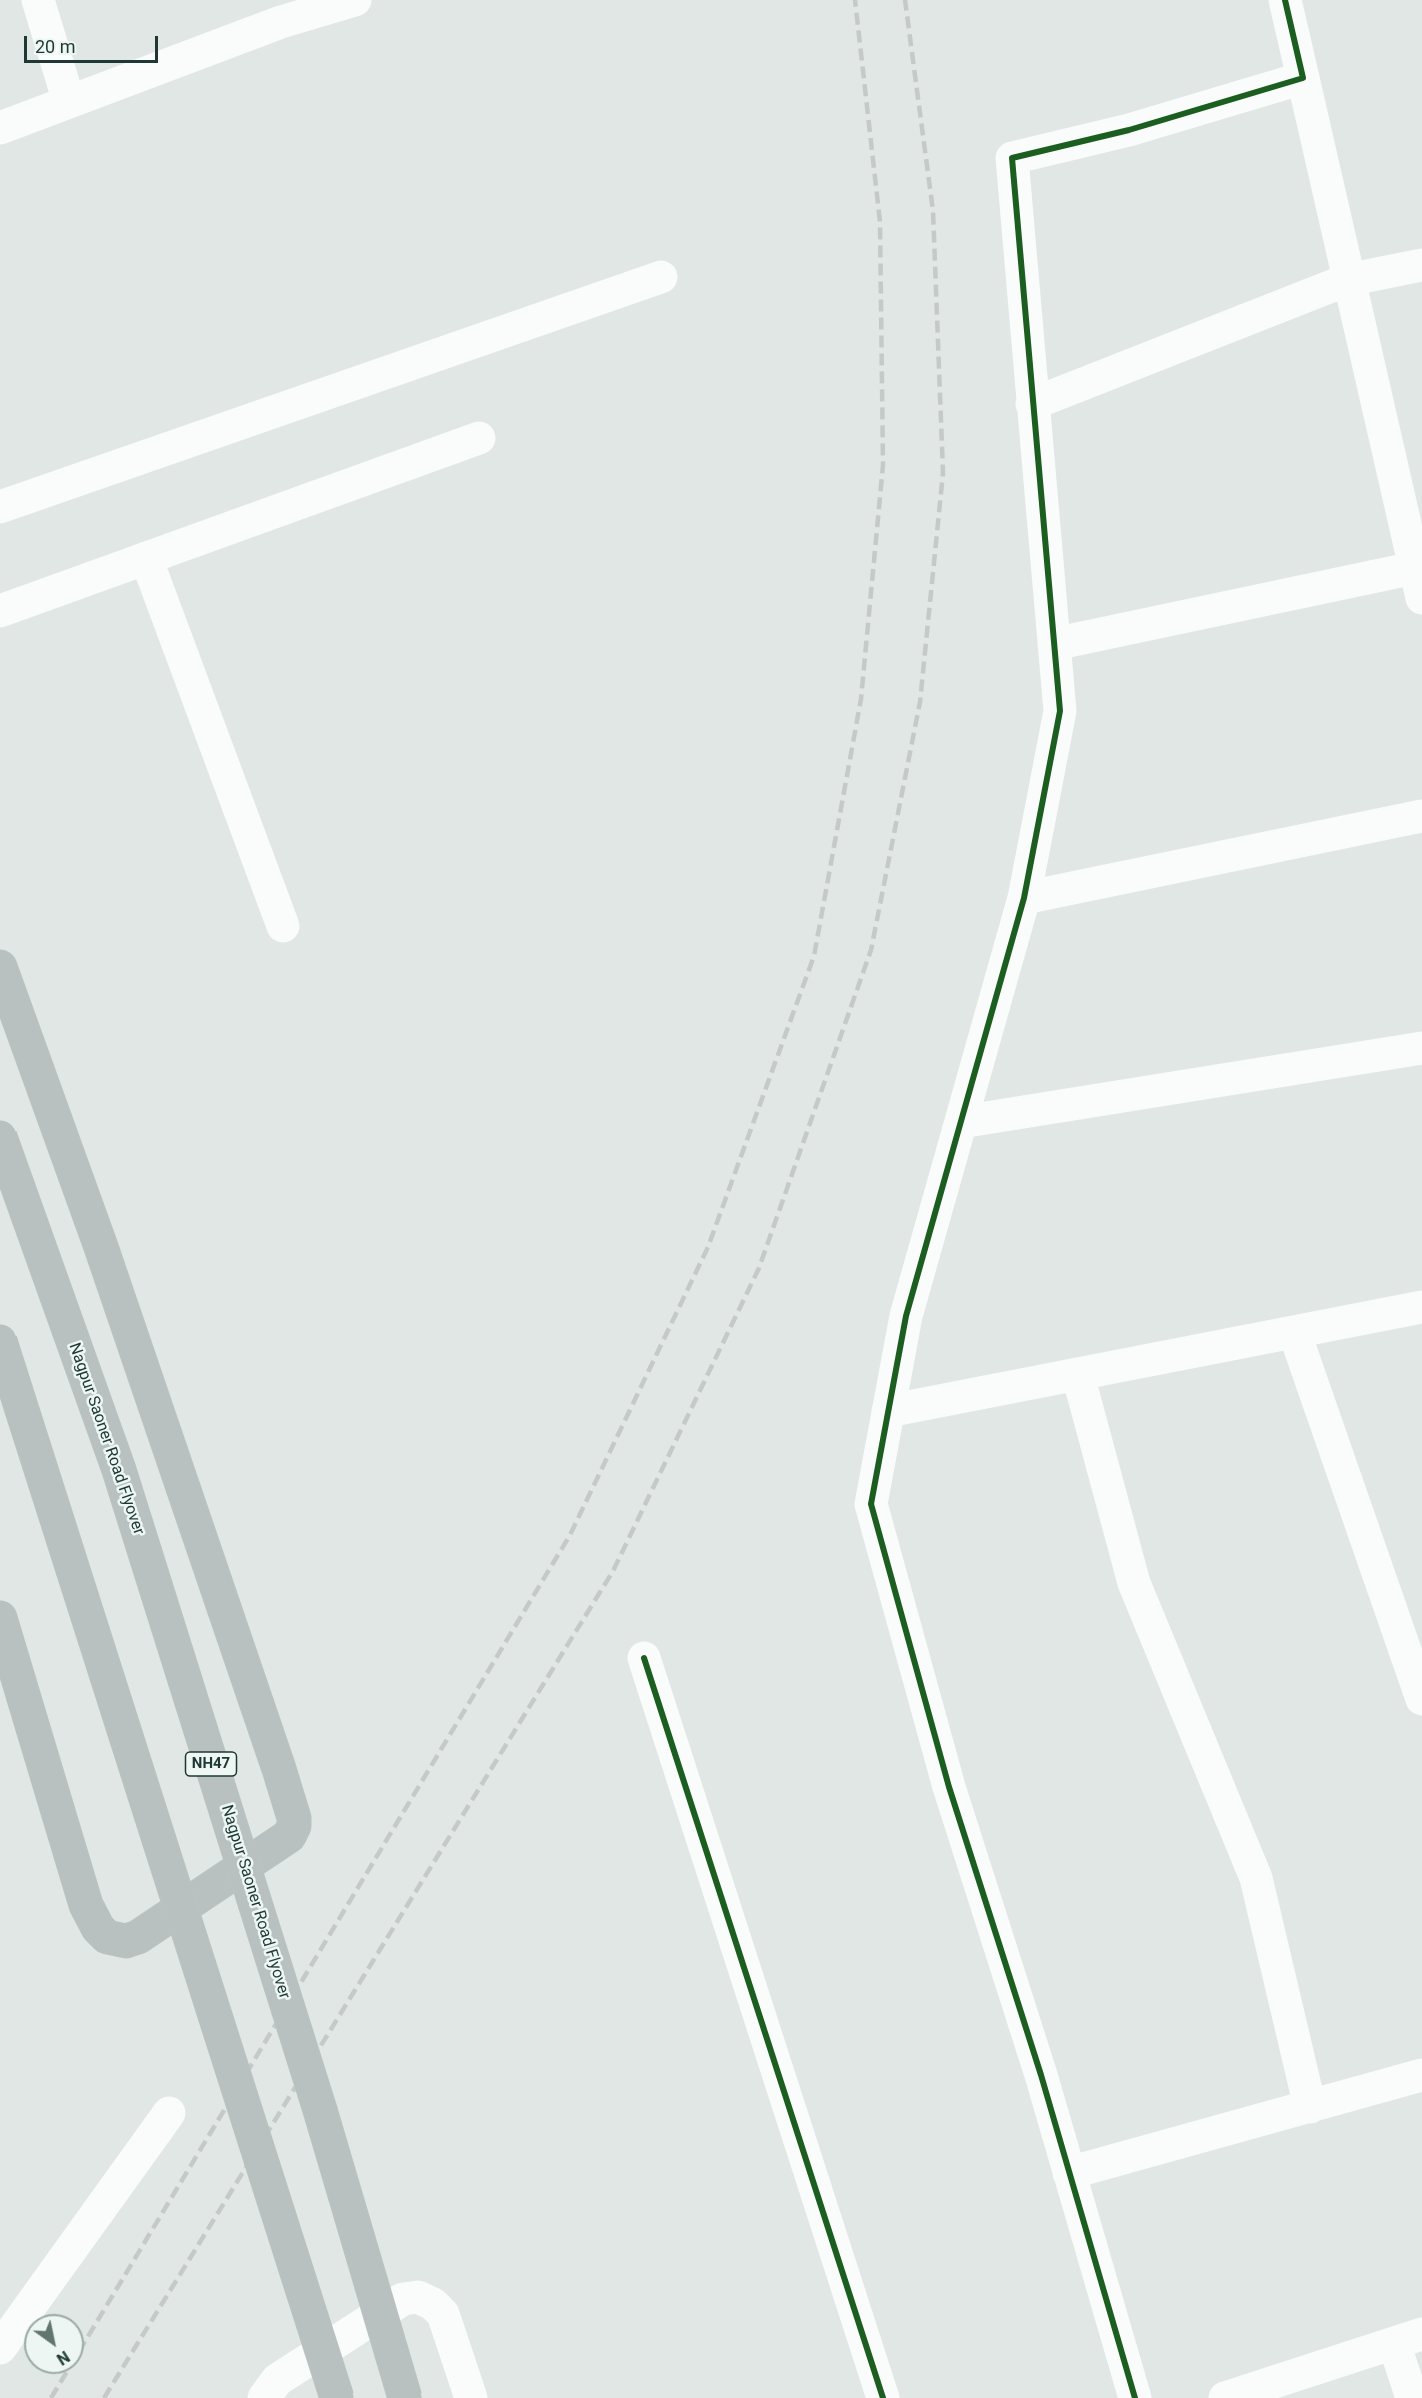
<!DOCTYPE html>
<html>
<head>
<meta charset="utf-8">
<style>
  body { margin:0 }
  #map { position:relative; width:1422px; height:2398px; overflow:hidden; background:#e0e7e4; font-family:Roboto,sans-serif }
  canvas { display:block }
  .north { position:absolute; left:24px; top:2314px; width:60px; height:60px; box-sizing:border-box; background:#edf6f2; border:2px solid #9aaaa6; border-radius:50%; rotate:147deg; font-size:16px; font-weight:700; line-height:24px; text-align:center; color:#1e3933 }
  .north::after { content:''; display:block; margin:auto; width:21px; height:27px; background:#627671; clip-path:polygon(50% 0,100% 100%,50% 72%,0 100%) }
  .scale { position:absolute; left:24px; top:36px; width:134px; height:27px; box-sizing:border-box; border:3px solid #1e3933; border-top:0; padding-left:8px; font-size:18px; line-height:21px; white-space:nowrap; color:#1e3933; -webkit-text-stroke:4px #edf6f2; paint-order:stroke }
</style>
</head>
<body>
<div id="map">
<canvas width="1422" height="2398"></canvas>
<div class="north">N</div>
<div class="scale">20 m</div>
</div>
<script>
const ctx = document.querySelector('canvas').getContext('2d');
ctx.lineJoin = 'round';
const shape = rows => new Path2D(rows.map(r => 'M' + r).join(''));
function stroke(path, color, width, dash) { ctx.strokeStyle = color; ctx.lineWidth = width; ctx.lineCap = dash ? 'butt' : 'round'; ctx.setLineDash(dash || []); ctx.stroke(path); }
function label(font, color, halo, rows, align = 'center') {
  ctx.font = font + ' Roboto,sans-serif'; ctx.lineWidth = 5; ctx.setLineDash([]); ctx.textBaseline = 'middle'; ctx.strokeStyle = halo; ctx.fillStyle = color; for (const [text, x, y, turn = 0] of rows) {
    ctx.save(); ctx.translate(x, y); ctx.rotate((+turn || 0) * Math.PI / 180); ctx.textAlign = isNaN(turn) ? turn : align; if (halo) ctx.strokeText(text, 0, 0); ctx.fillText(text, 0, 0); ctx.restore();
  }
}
const highway = shape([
  [0,967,101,1247,279,1769,294,1818,294,1826,289,1836,138,1937,126,1941,107,1937,98,1928,86,1905,0,1618]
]);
stroke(highway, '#bac3c1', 35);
stroke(shape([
  [38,0,69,102],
  [1303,78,1422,598],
  [0,128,281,22,355,0],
  [1032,404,1347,280,1422,265],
  [0,507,661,277],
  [146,558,283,926],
  [0,611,479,438],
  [1054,644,1414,568],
  [1024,898,1422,816],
  [961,1122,1422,1048],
  [1295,1334,1422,1699],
  [1078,1375,1134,1583,1256,1878,1310,2107],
  [888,1411,1422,1307],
  [644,1658,883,2398],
  [1069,2173,1422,2075],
  [1394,2343,1412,2398],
  [0,2348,169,2113],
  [264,2398,277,2380,403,2299,418,2297,433,2304,443,2314,471,2398],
  [1135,2398,1041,2075,949,1787,871,1504,906,1316,1024,898,1060,711,1012,158,1129,130,1303,78,1285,0],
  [1225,2398,1422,2334]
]), '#fafbfb', 33);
stroke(highway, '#b8c1bf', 33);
stroke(shape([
  [51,2398,570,1535,708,1247,814,956,861,699,883,465,880,222,855,0],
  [104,2398,613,1571,759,1268,871,950,920,702,943,473,933,211,905,0]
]), '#c5c9c8', 4.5, [12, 6]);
const highwayBridge = shape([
  [0,1137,119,1470,320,2110,405,2398],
  [0,1341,337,2398]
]);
stroke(highwayBridge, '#bac3c1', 35, []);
stroke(highwayBridge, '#b8c1bf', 33);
stroke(shape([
  [644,1658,883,2398],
  [1135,2398,1041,2075,949,1787,871,1504,906,1316,1024,898,1060,711,1012,158,1129,130,1303,78,1285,0]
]), '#1b5e20', 6);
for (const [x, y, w] of [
  [211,1764,51]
]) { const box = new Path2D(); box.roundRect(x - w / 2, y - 12, w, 24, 4.5); ctx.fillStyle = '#edf6f2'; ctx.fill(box); stroke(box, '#1e3933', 1.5); }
label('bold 15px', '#1e3933', null, [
  ["NH47",211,1764]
]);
label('16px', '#1e3933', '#edf6f2', [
  ["Nagpur Saoner Road Flyover",106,1439,71],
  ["Nagpur Saoner Road Flyover",255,1902,73]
]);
</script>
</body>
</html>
